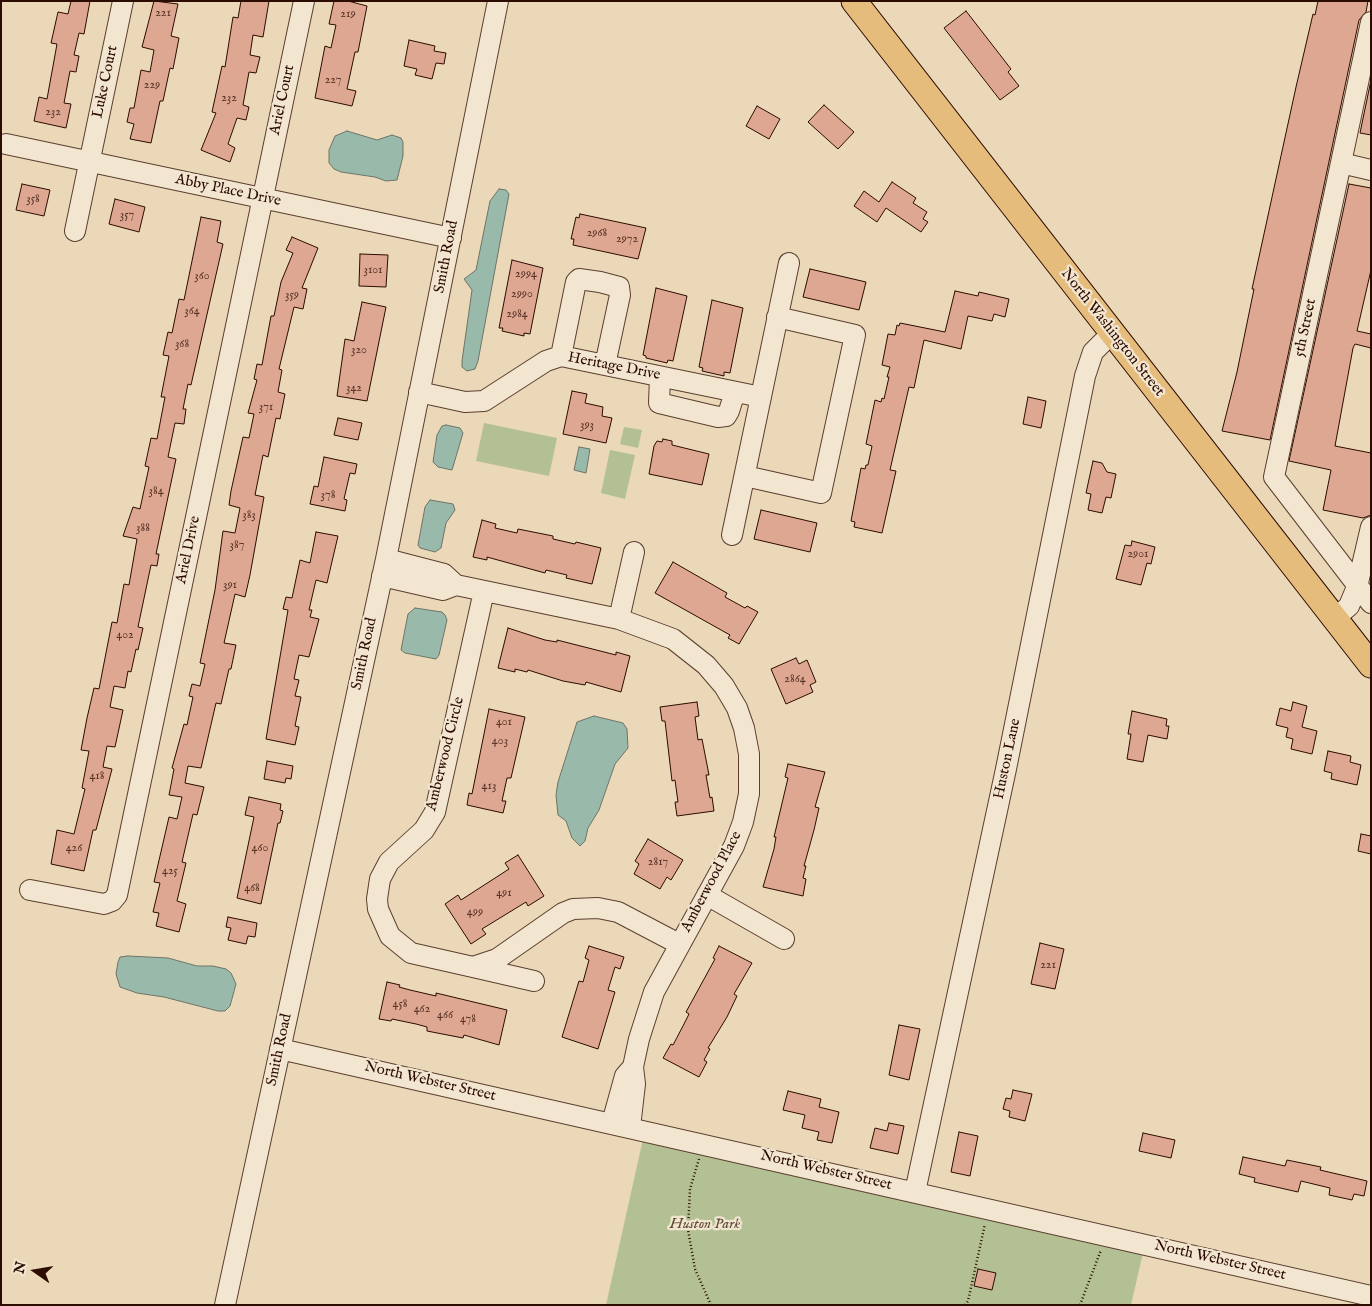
<!DOCTYPE html>
<html>
<head>
<meta charset="utf-8">
<style>
  body { margin:0 }
  #map { position:relative; width:1372px; height:1306px; overflow:hidden; background:#ebd8b8; font-family:"IM FELL English",serif }
  canvas { display:block }
  .frame { position:absolute; inset:0; border:2px solid #2c0b01; pointer-events:none }
  .north { position:absolute; left:10px; top:1246px; width:50px; height:50px; -webkit-text-stroke:4px #f2e6d1; paint-order:stroke; rotate:283deg; font-size:14px; font-weight:700; line-height:20px; text-align:center; color:#2c0b01 }
  .north::after { content:''; display:block; margin:auto; width:18px; height:22px; background:#2c0b01; clip-path:polygon(50% 0,100% 100%,50% 72%,0 100%) }
</style>
</head>
<body>
<div id="map">
<canvas width="1372" height="1306"></canvas>
<div class="frame"></div>
<div class="north">N</div>
</div>
<script>
const ctx = document.querySelector('canvas').getContext('2d');
ctx.lineJoin = 'round';
function fillPath(path, color) { ctx.fillStyle = color; ctx.fill(path, 'evenodd'); }
const shape = rows => new Path2D(rows.map(r => 'M' + r).join(''));
function stroke(path, color, width, dash) { ctx.strokeStyle = color; ctx.lineWidth = width; ctx.lineCap = dash ? 'butt' : 'round'; ctx.setLineDash(dash || []); ctx.stroke(path); }
function label(font, color, halo, rows, align = 'center') {
  ctx.font = font + ' "IM FELL English",serif'; ctx.lineWidth = 4.5; ctx.setLineDash([]); ctx.textBaseline = 'middle'; ctx.strokeStyle = halo; ctx.fillStyle = color; for (const [text, x, y, turn = 0] of rows) {
    ctx.save(); ctx.translate(x, y); ctx.rotate((+turn || 0) * Math.PI / 180); ctx.textAlign = isNaN(turn) ? turn : align; if (halo) ctx.strokeText(text, 0, 0); ctx.fillText(text, 0, 0); ctx.restore();
  }
}
fillPath(shape([
  [484,423,557,438,549,476,476,461],
  [624,427,642,430,638,448,620,444],
  [610,450,635,455,625,499,601,493],
  [645,1130,1145,1244,1131,1305,606,1305]
]), '#b2c093');
const water = shape([
  [347,131,377,140,392,135,401,138,403,142,403,156,397,180,386,181,375,177,341,172,334,169,329,163,329,150,335,136,347,131],
  [499,189,506,190,509,194,478,361,475,369,467,371,462,367,462,361,472,290,464,279,476,270,490,201,499,189],
  [446,425,460,428,463,433,452,470,438,467,433,462,437,435,442,426,446,425],
  [579,447,590,449,586,473,574,470,579,447],
  [430,500,453,504,455,510,446,523,441,548,435,552,420,548,418,545,425,507,430,500],
  [415,608,442,612,445,615,447,620,439,655,436,659,405,653,401,650,408,614,415,608],
  [594,716,623,723,627,729,628,748,615,764,599,810,588,828,585,841,580,846,572,838,566,821,558,815,556,795,558,782,577,722,594,716],
  [128,956,168,958,197,966,213,966,226,969,231,973,236,984,230,1006,225,1011,218,1011,164,997,137,993,120,987,116,974,118,962,120,957,128,956]
]);
fillPath(water, '#99baab');
stroke(water, '#6d7467', 1);
const building = shape([
  [71,1,90,1,84,34,79,33,74,55,79,56,76,72,70,71,64,103,71,104,66,128,34,121,39,97,47,99,57,44,51,43,58,12,68,14,71,1],
  [154,1,178,4,171,36,179,38,173,69,170,68,163,101,160,101,151,143,130,139,134,124,127,122,130,108,134,108,141,70,150,72,154,50,142,47,154,1],
  [241,1,269,1,263,37,253,35,250,55,260,57,256,73,249,72,243,105,249,107,246,120,237,118,228,144,235,148,230,162,201,150,216,113,212,112,222,66,225,67,233,17,238,18,241,1],
  [334,1,348,1,367,6,358,52,355,52,347,89,356,91,352,106,315,98,325,46,331,48,336,25,329,24,334,1],
  [1318,1,1368,1,1366,12,1359,20,1270,440,1222,431,1237,372,1254,289,1252,289,1296,87,1313,14,1315,15,1318,1],
  [966,11,1011,69,1008,72,1019,86,1000,100,944,28,966,11],
  [409,40,435,46,434,51,446,53,444,64,436,63,432,79,415,75,417,69,404,66,409,40],
  [1371,80,1371,135,1360,133,1371,80],
  [824,105,854,132,838,149,808,122,824,105],
  [757,106,780,119,769,139,746,126,757,106],
  [892,182,916,198,913,203,927,212,923,219,928,222,921,232,886,208,877,222,854,206,864,191,879,202,892,182],
  [22,184,50,190,44,216,16,210,22,184],
  [1349,184,1371,188,1371,270,1357,331,1371,334,1371,348,1355,344,1353,348,1335,446,1371,453,1371,515,1363,518,1323,510,1331,470,1289,461,1349,184],
  [115,199,145,207,139,232,109,224,115,199],
  [580,214,646,228,638,259,573,245,574,239,571,239,576,217,579,218,580,214],
  [201,217,221,221,217,242,223,244,191,385,188,384,183,409,186,409,184,424,175,423,168,457,176,459,156,554,159,554,157,566,151,565,138,627,143,628,138,650,136,649,131,672,128,671,125,688,114,686,110,707,123,710,115,747,107,746,103,767,112,769,96,830,93,830,84,871,51,864,55,842,57,830,74,834,85,789,82,788,89,751,81,750,87,718,94,688,99,689,112,622,117,623,124,584,129,585,137,539,123,536,133,507,140,509,149,467,145,466,151,438,157,439,165,397,161,397,169,356,163,355,168,332,172,333,179,299,184,300,201,217],
  [292,237,318,248,302,288,307,289,303,309,294,307,279,369,282,370,278,392,285,394,280,419,276,418,268,457,263,455,255,495,264,497,250,575,245,597,235,594,224,643,236,645,231,669,229,669,221,704,216,703,201,768,188,766,185,783,204,787,197,815,193,814,182,862,186,863,177,901,186,904,179,932,156,926,159,913,153,912,160,883,154,882,169,817,177,819,182,797,169,795,174,769,172,768,184,724,187,725,193,697,189,696,192,684,200,686,205,664,200,663,215,590,223,531,235,533,240,508,229,505,231,491,243,437,249,438,254,414,248,413,257,380,254,379,257,364,262,365,271,316,274,316,281,282,293,253,286,250,292,237],
  [360,254,388,255,386,287,359,286,360,254],
  [512,260,543,268,530,334,524,333,524,336,502,331,503,328,499,328,512,260],
  [810,269,866,282,859,310,803,297,810,269],
  [656,288,687,296,673,361,668,360,667,363,646,358,646,356,643,355,656,288],
  [955,291,978,296,979,292,1009,299,1005,317,994,314,992,321,968,316,961,349,924,340,914,388,909,387,890,470,896,471,882,533,854,527,855,522,851,521,861,468,865,469,866,465,868,465,872,446,866,444,875,400,881,402,882,398,884,399,889,377,887,377,890,367,882,365,888,334,895,335,897,325,899,326,900,323,945,332,955,291],
  [712,300,743,308,730,373,724,372,724,376,702,371,703,368,699,367,712,300],
  [362,302,386,307,367,401,337,396,345,339,354,341,362,302],
  [572,391,587,394,585,403,603,407,602,416,612,418,606,443,563,434,572,391],
  [1028,397,1046,401,1041,428,1023,424,1028,397],
  [338,418,362,423,358,440,334,435,338,418],
  [663,439,672,441,672,445,709,454,702,485,649,474,654,446,657,441,662,442,663,439],
  [324,457,357,464,355,474,350,473,344,499,347,500,345,511,310,504,314,486,318,487,324,457],
  [1093,461,1102,463,1107,472,1116,474,1111,498,1106,497,1102,513,1088,510,1091,494,1086,493,1093,461],
  [761,510,817,523,810,552,754,539,761,510],
  [482,520,496,524,495,528,517,533,518,529,553,536,553,539,575,544,576,542,601,548,592,584,566,578,567,575,546,570,545,573,487,557,487,560,473,557,482,520],
  [316,532,338,536,327,583,316,580,309,610,312,610,310,617,319,619,309,657,299,655,294,679,299,680,295,696,301,697,295,726,299,727,295,745,266,739,288,610,283,609,286,597,292,598,300,560,310,563,316,532],
  [1132,541,1155,547,1151,564,1147,563,1141,585,1116,579,1125,545,1131,546,1132,541],
  [673,562,727,593,725,597,745,608,747,606,758,612,739,644,728,638,730,635,655,593,673,562],
  [508,628,545,640,557,642,557,640,616,655,616,652,630,656,621,692,586,682,585,685,563,681,528,670,527,672,515,669,515,672,498,668,508,628],
  [796,658,799,664,807,660,816,682,810,685,813,692,786,704,771,669,796,658],
  [697,702,699,716,695,717,698,740,702,739,709,775,706,775,710,798,712,797,714,811,677,816,675,802,678,802,675,780,672,781,665,721,662,721,660,707,697,702],
  [1293,702,1307,706,1302,727,1317,731,1312,754,1291,749,1293,739,1286,737,1288,728,1276,725,1280,708,1291,711,1293,702],
  [489,709,525,717,511,778,507,778,502,801,506,801,503,813,467,805,469,793,472,794,489,709],
  [1132,711,1167,719,1166,726,1169,726,1167,739,1148,735,1143,762,1127,759,1131,734,1128,734,1132,711],
  [1328,751,1351,756,1350,762,1361,765,1357,785,1331,779,1332,773,1324,771,1328,751],
  [267,761,293,766,291,779,286,778,285,783,264,779,267,761],
  [788,764,825,772,815,807,819,808,814,830,804,866,806,866,803,878,806,879,803,896,763,887,774,849,776,837,774,837,788,778,785,777,788,764],
  [249,797,281,804,280,810,283,811,280,823,278,823,261,904,237,898,254,817,245,815,249,797],
  [1361,834,1371,836,1371,854,1358,851,1361,834],
  [648,839,683,860,671,880,667,877,660,889,634,874,639,864,635,861,648,839],
  [518,855,544,896,528,906,526,902,482,929,486,934,471,944,445,904,458,895,461,900,509,869,505,863,518,855],
  [228,917,257,923,255,937,248,936,246,944,228,940,231,928,226,927,228,917],
  [1040,943,1064,949,1055,989,1031,984,1040,943],
  [589,946,624,957,620,969,615,967,608,990,615,992,598,1049,562,1037,579,981,583,982,589,960,585,958,589,946],
  [719,946,752,963,734,994,737,996,727,1017,708,1048,710,1049,704,1060,707,1062,699,1077,663,1058,671,1044,673,1045,684,1024,689,1014,686,1012,715,959,713,958,719,946],
  [387,982,400,985,399,987,410,990,436,996,436,993,507,1010,499,1045,464,1035,463,1038,427,1031,427,1027,416,1024,392,1019,391,1021,379,1019,387,982],
  [899,1025,920,1029,909,1080,889,1075,899,1025],
  [1013,1090,1032,1094,1025,1121,1009,1117,1010,1111,1003,1109,1006,1098,1011,1099,1013,1090],
  [788,1091,821,1099,819,1107,839,1112,832,1143,817,1140,819,1132,802,1128,805,1115,783,1110,788,1091],
  [889,1123,904,1126,898,1154,870,1148,875,1128,887,1131,889,1123],
  [959,1132,978,1136,970,1176,951,1172,959,1132],
  [1143,1133,1175,1140,1171,1158,1139,1151,1143,1133],
  [1243,1157,1285,1166,1287,1160,1321,1167,1320,1170,1367,1181,1364,1196,1354,1194,1352,1200,1329,1195,1330,1188,1301,1181,1298,1192,1254,1182,1255,1178,1239,1174,1243,1157],
  [978,1269,996,1273,992,1290,974,1286,978,1269]
]);
fillPath(building, '#dda792');
stroke(building, '#2c0b01', 1);
const minor = shape([
  [1371,22,1274,477,1371,603],
  [6,144,451,238],
  [1341,163,1371,170],
  [75,231,123,1],
  [561,356,576,282,579,279,600,282,619,287,620,295,605,365],
  [660,377,659,403,718,417,726,416,729,411,735,392],
  [419,392,465,402,484,401,546,361,561,356,761,397],
  [745,476,821,493,855,335,777,317],
  [732,535,789,263],
  [386,559,444,574,456,585,619,619,673,639,706,665,724,686,737,708,744,728,749,754,749,794,743,822,734,846,654,992,639,1039,633,1067,635,1084,630,1127],
  [382,576,443,590,456,585],
  [484,591,435,812,424,830,389,862,380,879,377,899,378,909,390,936,411,953,473,967,497,959,563,913,573,909,598,908,618,912,679,944],
  [619,619,634,552],
  [1334,619,1349,606,1357,587,1371,527],
  [30,890,104,904,112,901,117,895,304,1],
  [707,895,784,939],
  [473,967,534,981],
  [280,1049,1371,1296],
  [612,1123,625,1076,632,1068],
  [915,1192,1006,769,1085,376,1093,352,1112,333],
  [225,1305,386,559,498,1]
]);
const major = shape([
  [854,1,1371,665]
]);
stroke(minor, '#5c3e2f', 22);
stroke(major, '#2c0b01', 27);
stroke(shape([
  [699,1159,690,1189,688,1230,695,1269,711,1305],
  [965,1305,968,1301,985,1224],
  [1080,1305,1101,1250]
]), '#2c0b01', 2.5, [1, 2.5]);
stroke(minor, '#f2e6d1', 20);
stroke(major, '#e6bc7c', 25);
label('12px', '#583225', null, [
  ["221",163,14],
  ["219",348,15],
  ["227",333,81],
  ["229",152,86],
  ["232",229,99],
  ["232",53,113],
  ["358",33,200],
  ["357",127,216],
  ["2968",597,234],
  ["2972",627,240],
  ["3101",373,271],
  ["2994",526,275],
  ["360",202,277],
  ["2990",522,295],
  ["359",292,296],
  ["364",192,312],
  ["2984",517,315],
  ["368",182,345],
  ["320",359,351],
  ["342",354,389],
  ["371",266,408],
  ["393",587,426],
  ["384",156,492],
  ["378",328,496],
  ["383",249,516],
  ["388",143,529],
  ["387",237,546],
  ["2901",1138,555],
  ["391",230,586],
  ["402",125,636],
  ["2864",795,680],
  ["401",504,723],
  ["403",500,742],
  ["418",97,777],
  ["413",489,787],
  ["426",74,849],
  ["460",260,849],
  ["2817",658,863],
  ["425",170,872],
  ["468",252,889],
  ["491",504,894],
  ["499",475,913],
  ["221",1048,966],
  ["458",400,1005],
  ["462",422,1010],
  ["466",445,1016],
  ["478",468,1020]
]);
label('15px', '#2c0b01', '#f2e6d1', [
  ["Luke Court",106,82,-78],
  ["Ariel Court",283,100,-78],
  ["Abby Place Drive",228,191,12],
  ["Smith Road",447,257,-79],
  ["5th Street",1306,328,-78],
  ["North Washington Street",1112,333,52],
  ["Heritage Drive",614,367,11],
  ["Ariel Drive",189,550,-78],
  ["Smith Road",365,654,-78],
  ["Amberwood Circle",446,754,-76],
  ["Huston Lane",1008,759,-78],
  ["Amberwood Place",712,882,-62],
  ["Smith Road",280,1050,-78],
  ["North Webster Street",430,1082,13],
  ["North Webster Street",826,1171,13],
  ["North Webster Street",1220,1261,13]
]);
label('italic 15px', '#5b4a34', '#f2e6d1', [
  ["Huston Park",705,1225]
]);
</script>
</body>
</html>
